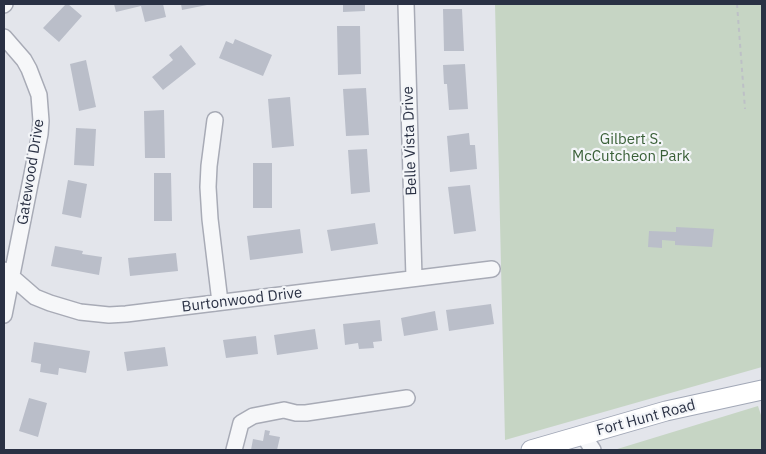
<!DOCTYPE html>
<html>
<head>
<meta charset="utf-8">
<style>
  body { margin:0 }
  #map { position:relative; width:766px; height:454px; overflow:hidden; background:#e3e5eb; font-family:"IBM Plex Sans",sans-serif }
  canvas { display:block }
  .frame { position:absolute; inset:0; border:5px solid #2a3144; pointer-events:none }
</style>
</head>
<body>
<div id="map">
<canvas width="766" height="454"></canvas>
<div class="frame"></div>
</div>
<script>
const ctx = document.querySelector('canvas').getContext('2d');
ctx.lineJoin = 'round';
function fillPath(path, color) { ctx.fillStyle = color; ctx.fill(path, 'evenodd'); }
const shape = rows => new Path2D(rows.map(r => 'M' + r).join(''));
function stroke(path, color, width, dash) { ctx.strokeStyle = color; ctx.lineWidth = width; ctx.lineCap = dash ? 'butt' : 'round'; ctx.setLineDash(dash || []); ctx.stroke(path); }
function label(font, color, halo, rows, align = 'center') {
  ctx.font = font + ' "IBM Plex Sans",sans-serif'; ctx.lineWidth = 4.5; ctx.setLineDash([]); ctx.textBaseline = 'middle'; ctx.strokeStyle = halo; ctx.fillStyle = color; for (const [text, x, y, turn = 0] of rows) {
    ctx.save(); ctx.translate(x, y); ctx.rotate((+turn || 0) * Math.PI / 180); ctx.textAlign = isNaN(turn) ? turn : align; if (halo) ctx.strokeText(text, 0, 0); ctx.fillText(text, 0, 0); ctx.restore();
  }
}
fillPath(shape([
  [495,4,762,4,762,367,505,440],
  [758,406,762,418,762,450,614,450]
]), '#c6d5c4');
fillPath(shape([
  [66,4,68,4,82,16,59,42,43,28],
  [114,4,163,4,166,17,145,22,141,6,116,12],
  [181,4,207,4,207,5,182,10],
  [343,4,365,4,365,11,343,12],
  [443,9,462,9,464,51,444,51],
  [337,26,360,26,361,74,338,75],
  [235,39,272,55,263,76,219,58,226,41,233,44],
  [181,45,196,64,163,90,152,77,173,60,169,55],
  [86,60,96,107,79,111,70,64],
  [465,64,468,109,449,110,447,84,444,84,443,65],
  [366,88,369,135,346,136,343,89],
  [290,97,294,146,272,148,268,99],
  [164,110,165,158,145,158,144,111],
  [76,128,96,129,94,166,74,165],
  [469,133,470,145,475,145,477,169,450,172,447,136],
  [367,149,370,192,351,194,348,150],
  [253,163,272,163,272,208,253,208],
  [154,173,171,173,172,221,154,221],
  [68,180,87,184,81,218,62,214],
  [470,185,476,231,454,234,448,187],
  [375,223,378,244,331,251,327,230],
  [676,227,714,229,712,247,675,245,675,241,662,240,662,248,648,247,649,231,676,232],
  [300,229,303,253,250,260,247,236],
  [55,246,83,251,82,254,102,257,99,275,51,266],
  [176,253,178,271,130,276,128,258],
  [491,304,494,324,449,331,446,310],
  [435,311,438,330,404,336,401,318],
  [380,320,382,341,373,342,374,348,359,349,358,343,345,345,343,324],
  [315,329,318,349,277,355,274,335],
  [256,336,258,354,226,358,223,340],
  [34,342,90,351,86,373,59,368,58,375,40,372,41,364,31,362],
  [165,347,168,366,127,371,124,352],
  [29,398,47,403,38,437,19,431],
  [265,430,270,431,269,435,280,437,277,450,251,450,253,439,263,441]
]), '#babec9');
const minor = shape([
  [406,4,414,278],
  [4,5,5,4],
  [4,37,24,60,29,69,39,95,41,121,40,134,4,315],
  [215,120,209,166,208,187,210,219,220,302],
  [4,270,35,297,50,303,80,312,109,315,126,314,492,269],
  [583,435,593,450],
  [234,450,241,423,253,416,284,410,296,413,306,413,407,398]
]);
const major = shape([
  [531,450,666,411,762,390]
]);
stroke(minor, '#a8abb6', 18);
stroke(major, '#a2a8b7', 21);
stroke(shape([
  [737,4,745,109]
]), '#bdc0c6', 2, [4, 4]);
stroke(minor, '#f6f7f9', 15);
stroke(major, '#fff', 19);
label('15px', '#3a6038', '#f3f5f8', [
  ["Gilbert S.",631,140],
  ["McCutcheon Park",631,157]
]);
label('15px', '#2a3144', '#f3f5f8', [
  ["Belle Vista Drive",410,141,-92],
  ["Gatewood Drive",31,172,-81],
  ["Burtonwood Drive",242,300,-7],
  ["Fort Hunt Road",646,418,-15]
]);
</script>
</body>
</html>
